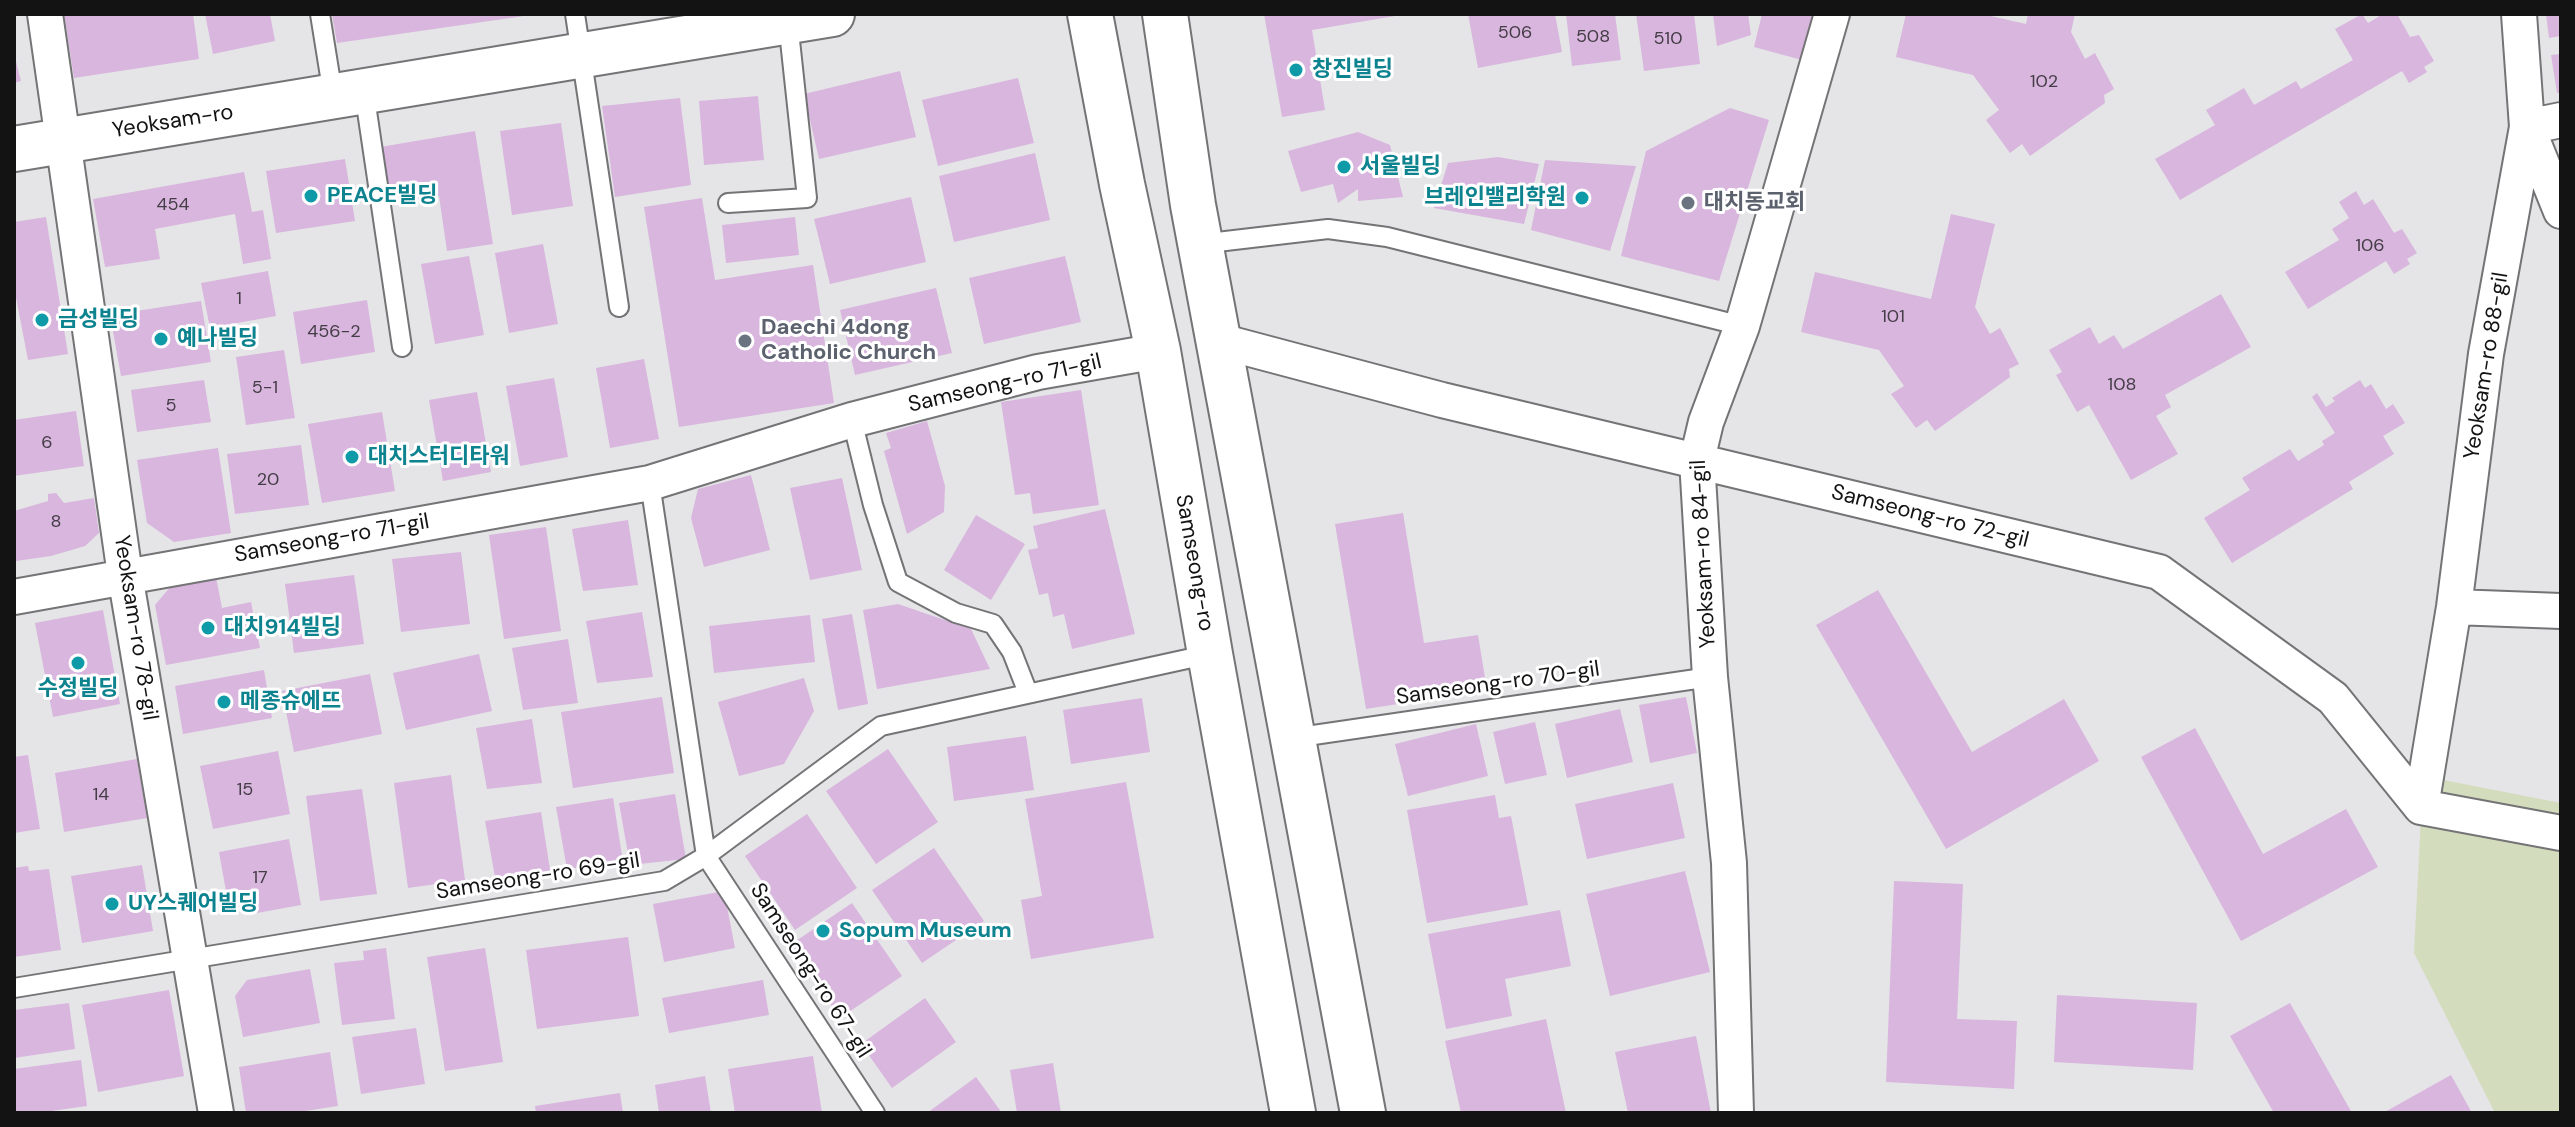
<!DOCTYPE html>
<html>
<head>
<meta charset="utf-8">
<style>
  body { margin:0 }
  #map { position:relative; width:2575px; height:1127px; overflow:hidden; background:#e5e5e8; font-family:"DM Sans",sans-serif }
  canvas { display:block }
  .frame { position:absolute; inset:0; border:16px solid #131314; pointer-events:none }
</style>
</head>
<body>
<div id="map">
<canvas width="2575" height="1127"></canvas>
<div class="frame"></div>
</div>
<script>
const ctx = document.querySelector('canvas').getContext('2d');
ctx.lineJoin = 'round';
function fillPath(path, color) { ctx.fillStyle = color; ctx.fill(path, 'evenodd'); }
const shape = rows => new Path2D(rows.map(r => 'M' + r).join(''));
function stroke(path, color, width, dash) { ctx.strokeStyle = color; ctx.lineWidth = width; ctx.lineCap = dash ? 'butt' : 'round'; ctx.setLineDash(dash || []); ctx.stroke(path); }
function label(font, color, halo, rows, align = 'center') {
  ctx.font = font + ' "DM Sans","Noto Sans KR",sans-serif'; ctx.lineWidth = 6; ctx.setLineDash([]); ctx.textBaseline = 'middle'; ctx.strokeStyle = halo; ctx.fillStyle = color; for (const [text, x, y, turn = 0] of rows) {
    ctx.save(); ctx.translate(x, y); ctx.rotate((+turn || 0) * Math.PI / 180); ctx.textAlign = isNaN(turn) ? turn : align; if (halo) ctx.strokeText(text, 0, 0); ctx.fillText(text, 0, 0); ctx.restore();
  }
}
fillPath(shape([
  [2423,776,2561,803,2561,1113,2495,1113,2414,953]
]), '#d3ddbd');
fillPath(shape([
  [64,14,193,14,199,59,74,78],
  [205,14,270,14,275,41,213,54],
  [332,14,524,14,524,16,337,43],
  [1264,14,1395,14,1395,16,1312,30,1325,110,1282,117],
  [1468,14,1555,14,1562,52,1478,68],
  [1566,14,1615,14,1621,60,1572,66],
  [1636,14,1694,14,1700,64,1644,71],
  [1713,14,1748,14,1751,35,1717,46],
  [1762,14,1815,14,1802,60,1754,47],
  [1906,14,1982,14,2026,24,2028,14,2075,14,2071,32,2085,59,2095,53,2114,89,2104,95,2105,103,2030,156,2022,144,2010,153,1986,120,1999,110,1973,75,1896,57],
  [2362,14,2368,23,2383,14,2397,14,2410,37,2419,35,2434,61,2424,67,2427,72,2409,83,2402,71,2180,200,2155,159,2215,125,2206,110,2244,88,2254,105,2296,81,2301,89,2353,60,2335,29],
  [2546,14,2561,14,2561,36,2549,38],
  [14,54,21,81,14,83],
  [2561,54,2561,93,2557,93,2551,55],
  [900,71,916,137,819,159,804,94],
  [1018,78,1034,143,938,166,922,100],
  [758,96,764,160,704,165,699,101],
  [680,98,691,185,615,197,602,106],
  [1730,108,1769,120,1719,281,1621,256,1646,151],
  [561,123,573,206,512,215,500,131],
  [475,131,493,244,447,251,439,196,390,204,380,147],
  [1358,132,1390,145,1403,197,1358,201,1358,189,1338,203,1333,184,1301,192,1288,151],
  [1035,153,1050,220,954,242,939,176],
  [1498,157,1539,164,1524,224,1434,208,1448,163],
  [345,159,355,221,276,233,266,171],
  [1545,160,1636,166,1610,251,1531,230],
  [244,172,252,212,263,210,271,259,243,264,235,214,155,229,160,259,105,267,93,199],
  [2356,191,2364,205,2373,199,2394,233,2402,229,2417,253,2407,259,2410,264,2394,274,2386,261,2308,309,2285,272,2339,240,2332,229,2349,218,2339,202],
  [911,197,926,262,830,284,814,219],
  [702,198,715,280,813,265,834,403,679,427,644,207],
  [1951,214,1995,224,1975,307,1990,334,2000,328,2019,364,2009,369,2010,377,1935,431,1927,420,1916,428,1891,394,1904,386,1879,350,1801,332,1815,272,1931,299],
  [46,217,68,354,28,360,14,287,14,222],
  [795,217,799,255,726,263,722,225],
  [543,244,558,324,509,333,495,253],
  [469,256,484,335,435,344,421,264],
  [1065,256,1081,322,984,344,969,278],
  [268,271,276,316,210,328,201,283],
  [936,288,952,353,855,375,840,310],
  [2221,294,2251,347,2165,395,2171,407,2156,416,2178,454,2131,480,2089,405,2077,412,2056,375,2062,372,2049,350,2090,327,2099,344,2114,335,2123,349],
  [367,300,375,352,301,364,293,312],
  [201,301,211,362,121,376,110,315],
  [284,350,295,418,246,425,236,357],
  [644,359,659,439,610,448,596,368],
  [554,378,568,457,520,466,506,386],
  [204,380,211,422,137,432,131,390],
  [2360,380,2365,388,2371,384,2386,409,2393,404,2405,423,2383,436,2394,454,2349,482,2353,489,2232,563,2204,518,2250,490,2242,478,2290,449,2298,461,2324,445,2322,441,2335,433,2312,397,2317,393,2326,407,2335,401,2332,398],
  [1081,390,1099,505,1033,514,1030,493,1015,495,1001,402],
  [477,392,491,472,443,481,429,400],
  [76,411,84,466,14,476,14,420],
  [382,412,395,491,322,503,308,424],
  [927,421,945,486,944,512,907,534,884,451,891,448,886,433],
  [301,445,309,505,235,514,227,454],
  [218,448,231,533,174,542,147,523,137,460],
  [751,475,770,550,704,567,691,518,698,489],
  [842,478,862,570,810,580,790,488],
  [56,493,64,503,94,498,99,533,85,546,51,556,16,561,14,511,48,501,48,494],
  [1105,509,1135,634,1072,649,1064,614,1053,617,1048,593,1039,595,1028,550,1038,548,1033,526],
  [1403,513,1424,643,1478,635,1487,690,1366,709,1335,524],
  [976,515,1025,544,991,600,944,570],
  [628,520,638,585,583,591,572,529],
  [546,527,561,631,504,639,489,535],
  [461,552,470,624,401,632,392,559],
  [354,575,364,644,294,653,285,584],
  [216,577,222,608,251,602,260,648,166,665,155,605,171,586],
  [1878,590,1972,752,2064,699,2099,761,1946,849,1816,625],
  [898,604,971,629,990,669,877,689,863,610],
  [103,610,120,704,53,717,35,623],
  [642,612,653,677,597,683,586,621],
  [852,614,868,704,838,710,822,619],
  [810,615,815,662,714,673,709,626],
  [568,639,578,703,523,710,512,648],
  [479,654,492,711,406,730,393,673],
  [264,670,272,718,183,734,175,686],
  [370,674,382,734,294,752,282,691],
  [804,678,814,711,784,764,739,776,718,702],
  [662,697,674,773,573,788,561,712],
  [1686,697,1697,753,1650,763,1639,705],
  [1142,698,1150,752,1071,764,1063,710],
  [1620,709,1633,762,1567,778,1555,724],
  [532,719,542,783,487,789,476,728],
  [1535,722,1547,775,1505,784,1493,732],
  [1476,724,1488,776,1408,796,1395,744],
  [2195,728,2263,854,2346,809,2378,867,2241,941,2141,757],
  [1026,736,1034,790,954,801,947,747],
  [888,749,938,822,876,864,826,791],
  [278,751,290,814,213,829,200,766],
  [28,755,40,829,14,833,14,757],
  [137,759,147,818,64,832,55,773],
  [451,775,465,880,408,888,394,783],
  [1126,782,1154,938,1031,959,1021,900,1042,896,1025,799],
  [1673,783,1685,838,1587,859,1575,804],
  [362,789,377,894,320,901,306,796],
  [675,794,686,859,630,865,619,803],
  [1495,795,1499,818,1511,816,1528,905,1427,923,1407,810],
  [613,798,623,862,567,869,556,807],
  [541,812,551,876,496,883,485,821],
  [807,814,857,888,795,930,745,856],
  [289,839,301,905,257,913,256,904,229,908,219,852],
  [934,848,984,921,922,963,872,890],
  [142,865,153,931,82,943,71,876],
  [28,866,29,871,49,869,61,950,14,957,14,868],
  [1685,871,1710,972,1610,996,1586,894],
  [1894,881,1963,884,1957,1019,2017,1021,2014,1089,1886,1082],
  [724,891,735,948,664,962,653,904],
  [852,903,902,976,840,1018,790,945],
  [1560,910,1571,966,1505,979,1512,1016,1446,1029,1428,934],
  [628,937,639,1016,537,1029,526,950],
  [386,948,395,1019,342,1025,334,963,364,960,363,951],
  [485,948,503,1062,445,1071,427,957],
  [310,969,320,1023,243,1037,235,996,247,980],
  [763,980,769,1015,669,1033,662,998],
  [169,990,184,1076,98,1092,82,1005],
  [2057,995,2197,1003,2193,1070,2054,1062],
  [925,998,956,1042,892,1088,861,1044],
  [69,1003,75,1049,14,1058,14,1010],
  [2290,1003,2352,1113,2274,1113,2230,1036],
  [1546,1019,1566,1113,1461,1113,1445,1041],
  [416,1028,425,1084,361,1094,352,1037],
  [1696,1036,1711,1113,1628,1113,1615,1052],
  [330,1052,338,1106,292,1113,246,1113,239,1067],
  [813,1056,822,1113,735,1113,728,1069],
  [81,1060,87,1106,37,1113,14,1113,14,1069],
  [1053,1063,1061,1113,1017,1113,1010,1070],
  [2451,1075,2472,1113,2383,1113],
  [705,1076,711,1113,659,1113,655,1085],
  [976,1077,1002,1113,927,1113],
  [620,1093,623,1113,536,1113,535,1106]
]), '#d8b6dd');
const lane = shape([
  [320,14,333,95],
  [575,14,619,307],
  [364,91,402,347],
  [728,203,807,198,788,22],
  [1200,244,1328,229,1387,237,1742,326],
  [852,420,873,505,898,582,956,613,993,624,1012,652,1028,693],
  [650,483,706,856,875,1113],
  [1293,738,1710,677],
  [14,988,664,881,706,856,881,726,1210,654]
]);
const street = shape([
  [45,14,125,575,216,1113],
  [2561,120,2527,127,2561,211],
  [1220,341,1442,400,2159,572,2333,698,2421,807,2561,833],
  [14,597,650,483,852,420,1038,372,1158,351],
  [2454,607,2561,611],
  [2421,807,2454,607,2486,354,2527,127,2519,14],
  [1736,1113,1729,863,1710,677,1697,460,1706,422,1742,326,1832,14]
]);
const secondary = shape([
  [1090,14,1122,184,1158,351,1210,654,1293,1113],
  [1165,14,1193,205,1363,1113],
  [14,149,832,14]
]);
stroke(lane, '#747476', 22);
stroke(street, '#747476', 38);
stroke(secondary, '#747476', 48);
stroke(lane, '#fff', 18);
stroke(street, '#fff', 34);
stroke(secondary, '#fff', 44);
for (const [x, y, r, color] of [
  [1296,70,8,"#0f9aa8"],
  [1344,167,8,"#0f9aa8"],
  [311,196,8,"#0f9aa8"],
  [1582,198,8,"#0f9aa8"],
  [1688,203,8,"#6b7280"],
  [42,320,8,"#0f9aa8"],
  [161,339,8,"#0f9aa8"],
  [745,341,8,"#6b7280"],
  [352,457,8,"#0f9aa8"],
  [208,628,8,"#0f9aa8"],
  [78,663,8,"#0f9aa8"],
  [224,702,8,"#0f9aa8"],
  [112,904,8,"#0f9aa8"],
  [823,931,8,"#0f9aa8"]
]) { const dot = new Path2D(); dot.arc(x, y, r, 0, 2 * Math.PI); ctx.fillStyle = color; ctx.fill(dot); stroke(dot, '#fff', 3); }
label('18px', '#443c46', null, [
  ["506",1515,33],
  ["508",1593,37],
  ["510",1668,39],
  ["102",2044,82],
  ["454",173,205],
  ["106",2370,246],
  ["1",239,299],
  ["101",1893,317],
  ["456-2",334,332],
  ["108",2122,385],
  ["5-1",265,388],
  ["5",171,406],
  ["6",47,443],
  ["20",268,480],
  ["8",56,522],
  ["15",245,790],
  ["14",101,795],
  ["17",260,878]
]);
label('bold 22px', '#0d838f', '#fff', [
  ["창진빌딩",1312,70],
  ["서울빌딩",1360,167],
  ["PEACE빌딩",327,196],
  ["브레인밸리학원",1566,198,"right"],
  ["금성빌딩",58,320],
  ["예나빌딩",177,339],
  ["대치스터디타워",368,457],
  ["대치914빌딩",224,628],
  ["수정빌딩",78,689,"center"],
  ["메종슈에뜨",240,702],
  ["UY스퀘어빌딩",128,904],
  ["Sopum Museum",839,931]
], 'left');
label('22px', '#131314', '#fff', [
  ["Yeoksam-ro",173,122,-9],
  ["Yeoksam-ro 88-gil",2487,366,-81],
  ["Samseong-ro 71-gil",1005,384,-13],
  ["Samseong-ro 72-gil",1930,517,14],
  ["Samseong-ro 71-gil",332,539,-10],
  ["Yeoksam-ro 84-gil",1704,554,-93],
  ["Samseong-ro",1194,563,80],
  ["Yeoksam-ro 78-gil",135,628,81],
  ["Samseong-ro 70-gil",1498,684,-8],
  ["Samseong-ro 69-gil",538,877,-9],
  ["Samseong-ro 67-gil",810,971,57]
]);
label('bold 22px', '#5b616d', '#fff', [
  ["대치동교회",1704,203],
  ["Daechi 4dong",761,328],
  ["Catholic Church",761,353]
], 'left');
</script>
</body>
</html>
